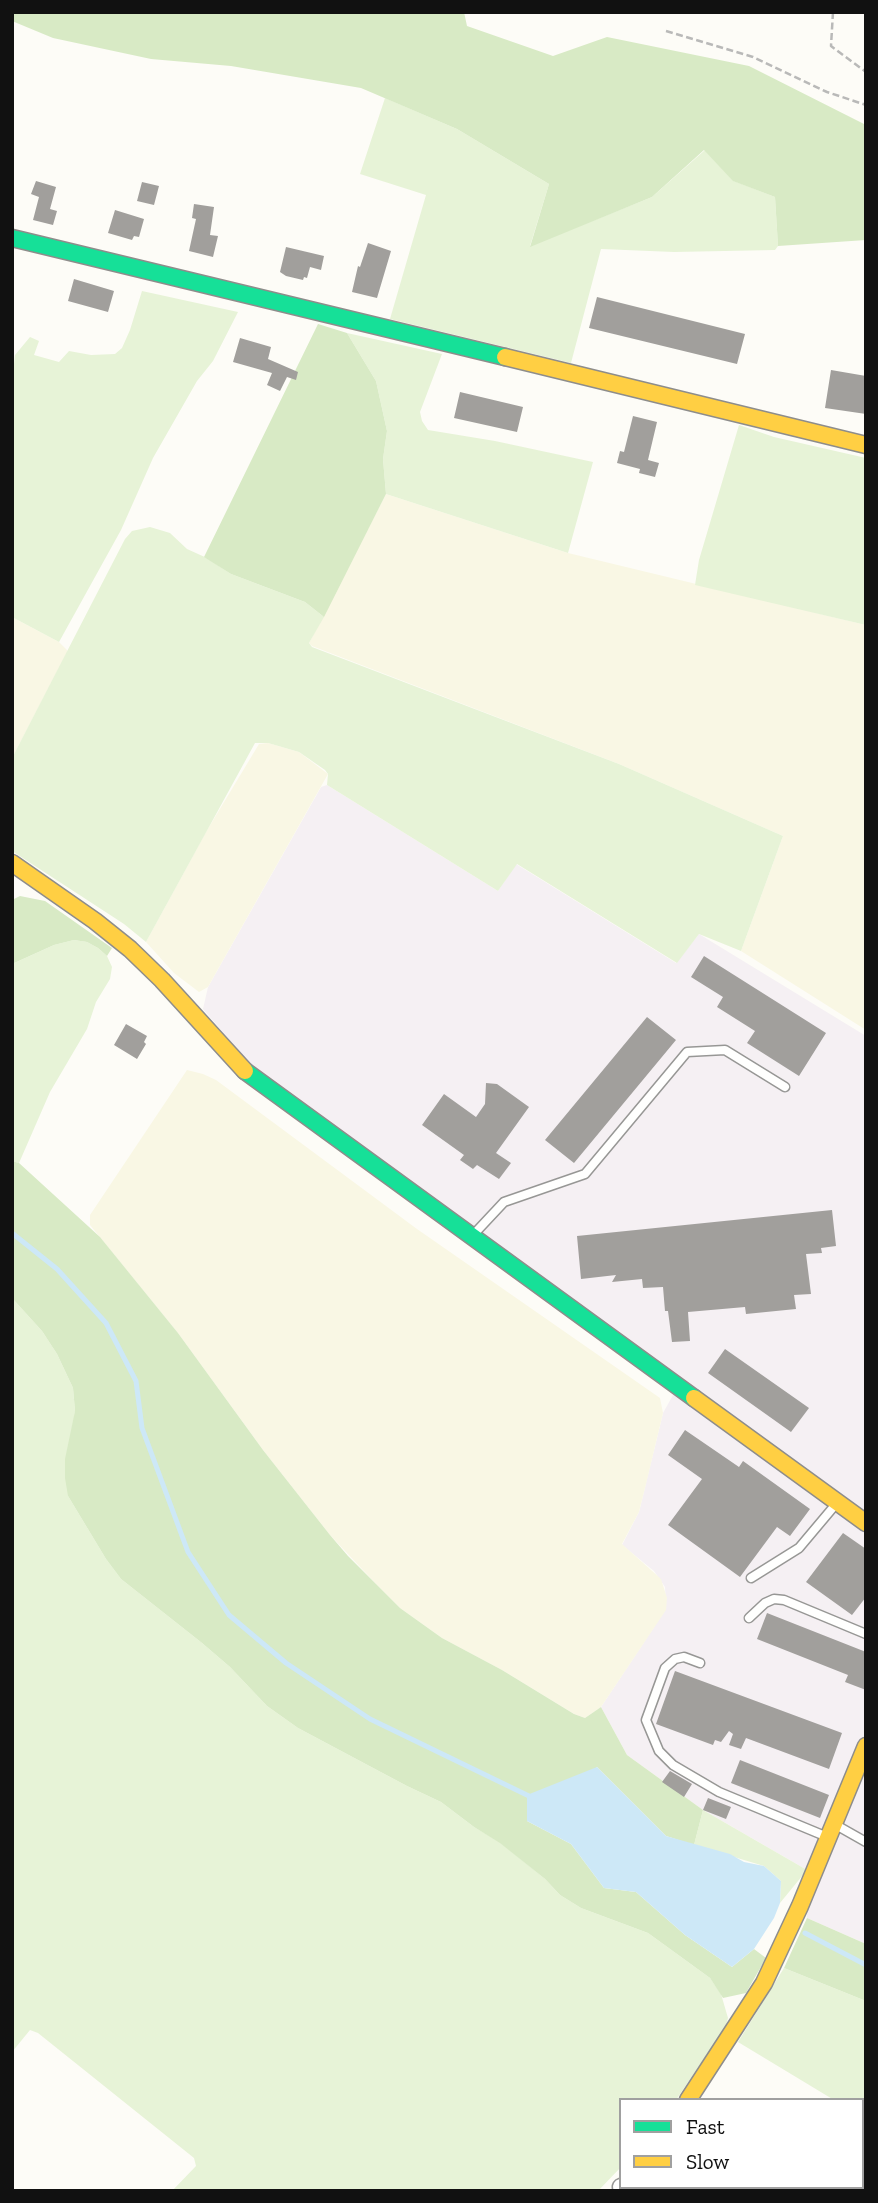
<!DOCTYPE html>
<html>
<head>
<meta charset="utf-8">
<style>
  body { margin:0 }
  #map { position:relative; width:878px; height:2203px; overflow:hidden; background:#fdfcf7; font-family:"Zilla Slab",serif }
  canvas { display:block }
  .frame { position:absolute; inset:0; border:14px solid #111; pointer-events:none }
  .legend { position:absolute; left:619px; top:2098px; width:245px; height:91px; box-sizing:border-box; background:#fff; border:2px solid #a0a0a0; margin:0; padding:9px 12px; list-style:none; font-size:21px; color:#111 }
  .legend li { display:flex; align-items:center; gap:14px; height:35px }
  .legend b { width:35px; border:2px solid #a0a0a0 }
</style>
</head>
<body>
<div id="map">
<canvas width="878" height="2203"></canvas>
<div class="frame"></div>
<ul class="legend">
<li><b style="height:9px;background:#16e098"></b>Fast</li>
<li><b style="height:9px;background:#ffcf43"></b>Slow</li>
</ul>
</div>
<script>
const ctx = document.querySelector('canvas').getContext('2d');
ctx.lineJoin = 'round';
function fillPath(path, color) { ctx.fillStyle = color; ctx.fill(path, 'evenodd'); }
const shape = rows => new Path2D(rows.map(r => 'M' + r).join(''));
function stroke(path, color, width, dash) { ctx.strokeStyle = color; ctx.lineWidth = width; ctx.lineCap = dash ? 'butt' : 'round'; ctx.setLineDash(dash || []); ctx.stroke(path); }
fillPath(shape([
  [327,785,498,891,516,864,676,963,699,934,866,1036,866,1944,807,1918,807,1870,703,1810,627,1755,601,1707,666,1609,665,1587,654,1571,622,1545,639,1512,663,1413,682,1379,251,1065,203,1009,208,987,321,787]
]), '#f5f0f3');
fillPath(shape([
  [386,494,568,553,866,625,866,1030,741,951,783,836,619,764,312,646,309,643],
  [12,617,59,642,68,651,12,758],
  [268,743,299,752,328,774,208,987,199,992,174,973,146,942,206,832,259,744],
  [187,1070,203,1074,216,1080,417,1229,660,1398,663,1413,646,1484,639,1512,622,1544,661,1579,667,1598,666,1610,601,1707,585,1718,574,1714,502,1670,442,1638,400,1608,377,1585,330,1535,263,1450,178,1333,90,1225,90,1215]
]), '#f9f7e4');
fillPath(shape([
  [385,98,457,129,549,184,530,246,652,197,705,150,734,181,775,197,778,246,775,250,674,252,601,249,571,363,390,319,426,195,360,174],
  [142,291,238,312,213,361,197,381,153,458,121,530,59,642,12,617,12,382,15,355,30,337,39,341,34,355,59,362,69,351,91,355,115,354,122,348,130,330],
  [347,333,442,354,420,412,422,421,428,430,495,441,593,462,568,553,386,494,383,459,387,431,376,381],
  [739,425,774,437,866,458,866,625,695,585,699,560],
  [150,527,170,533,187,549,207,558,231,574,305,602,324,617,309,643,312,647,619,764,783,836,741,951,699,934,677,963,517,864,498,891,327,785,328,774,325,770,299,752,268,743,255,743,146,942,124,924,12,851,12,758,125,539,132,531],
  [74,940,87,942,98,948,107,956,112,967,110,979,96,1002,87,1029,50,1092,19,1163,12,1161,12,964,54,945],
  [12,1298,42,1331,57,1354,73,1388,75,1411,68,1496,106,1559,121,1579,202,1643,230,1667,267,1706,298,1728,407,1786,441,1802,474,1827,500,1842,545,1879,560,1895,581,1908,648,1933,710,1978,721,1994,728,2018,726,2026,676,2100,621,2100,621,2167,598,2191,172,2191,196,2166,194,2158,38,2033,30,2030,12,2052],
  [703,1810,807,1870,780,1903,781,1881,764,1866,694,1845],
  [784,1968,866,2001,866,2119,862,2117,862,2100,834,2100,738,2042]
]), '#e7f3d7');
fillPath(shape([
  [12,12,464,12,467,26,553,56,607,37,749,66,866,125,866,240,778,246,775,197,733,181,704,150,652,197,530,247,549,184,457,129,361,88,231,66,151,59,53,38,12,21],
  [318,324,347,333,376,381,387,431,383,459,386,494,324,617,305,602,231,574,204,557],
  [20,896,45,901,112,948,107,956,98,948,87,942,74,940,54,945,12,964,12,900],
  [12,1161,19,1163,100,1237,178,1333,263,1450,330,1535,348,1556,400,1608,442,1638,502,1670,574,1714,585,1718,601,1707,627,1755,703,1810,694,1845,666,1836,597,1767,527,1821,571,1844,604,1888,636,1892,685,1935,732,1967,754,1949,766,1958,746,1993,723,1998,710,1978,648,1933,581,1908,560,1895,545,1879,500,1843,474,1827,441,1802,407,1786,298,1728,267,1706,230,1667,202,1643,121,1579,106,1559,68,1496,65,1478,65,1459,75,1411,73,1388,57,1354,42,1331,12,1298],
  [807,1918,866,1944,866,2001,784,1968]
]), '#d8eac5');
fillPath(shape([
  [597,1767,666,1836,730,1854,744,1862,764,1866,781,1881,780,1903,774,1918,754,1949,732,1967,685,1935,636,1892,604,1888,571,1844,527,1821,527,1795]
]), '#cde8f7');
stroke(shape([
  [12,1233,57,1269,106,1323,136,1381,142,1428,188,1552,229,1615,286,1663,370,1719,531,1797],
  [805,1933,866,1965]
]), '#cde8f7', 5);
fillPath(shape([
  [36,181,56,187,50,209,57,211,53,225,33,220,39,197,31,194],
  [142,182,159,186,154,205,137,201],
  [194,204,214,207,210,235,218,236,213,257,189,251,196,219,192,218],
  [115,210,144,219,139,237,134,236,132,240,108,233],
  [368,243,391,251,377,298,352,292,358,266,360,267],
  [286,247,324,256,321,270,310,267,307,278,304,277,303,280,286,276,280,272],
  [74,279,114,291,108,312,68,301],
  [597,297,745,334,737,364,589,328],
  [240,338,271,347,268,359,298,372,296,380,287,377,280,391,267,385,272,373,233,362],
  [831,370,866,376,866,414,825,408],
  [460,392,523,407,517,432,454,418],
  [633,416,657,422,648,460,659,463,655,477,639,473,640,469,617,463,620,451,624,452],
  [704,956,826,1033,799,1076,747,1043,755,1031,717,1007,723,997,691,977],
  [647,1017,676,1040,574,1163,545,1140],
  [126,1024,147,1036,144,1042,146,1044,137,1059,114,1045],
  [486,1083,497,1084,529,1107,496,1153,511,1163,499,1179,477,1165,473,1169,460,1160,464,1155,422,1125,444,1094,476,1117,485,1104],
  [832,1210,836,1246,821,1248,822,1253,806,1254,811,1294,794,1295,796,1309,746,1314,745,1307,688,1312,690,1341,672,1342,668,1311,665,1311,663,1287,643,1288,642,1279,612,1282,616,1275,581,1279,577,1236],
  [725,1349,809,1408,791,1432,708,1373],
  [685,1430,739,1467,743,1461,810,1509,790,1536,777,1527,740,1577,668,1525,702,1479,668,1455],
  [843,1533,866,1549,866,1597,852,1615,806,1582],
  [767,1613,866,1652,866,1690,845,1682,848,1675,757,1639],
  [675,1671,842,1733,829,1769,746,1738,741,1749,729,1745,733,1734,729,1731,721,1742,715,1740,713,1745,656,1724],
  [740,1760,829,1795,820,1818,731,1783],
  [670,1771,692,1784,684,1797,662,1782],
  [708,1798,731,1807,726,1819,703,1810]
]), '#a19f9c');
const lane = shape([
  [474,1234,504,1202,585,1174,687,1052,725,1050,785,1087],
  [751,1578,799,1548,836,1504],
  [749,1618,765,1603,774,1599,784,1600,866,1634],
  [700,1663,684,1657,675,1659,665,1668,646,1720,659,1751,673,1765,719,1792,825,1836],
  [836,1825,866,1842]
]);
const street = shape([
  [621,2187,628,2191]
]);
const fast = shape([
  [12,238,505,357],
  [245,1071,694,1398]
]);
const slow = shape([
  [505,357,866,445],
  [12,863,95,921,130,949,162,980,245,1071],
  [694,1398,866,1523],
  [688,2100,764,1983,800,1906,866,1746]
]);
stroke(lane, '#979795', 11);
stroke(street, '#979795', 19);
stroke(fast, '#8e8d8b', 19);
stroke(slow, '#8e8d8b', 19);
stroke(shape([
  [833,12,831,46,866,72],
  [666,31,753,57,827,92,866,105]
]), '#b9b9b8', 2.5, [7, 3.5]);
stroke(lane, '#fffffe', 8);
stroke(street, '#fffffe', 16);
stroke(fast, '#16e098', 16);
stroke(slow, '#ffcf43', 16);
</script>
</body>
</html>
